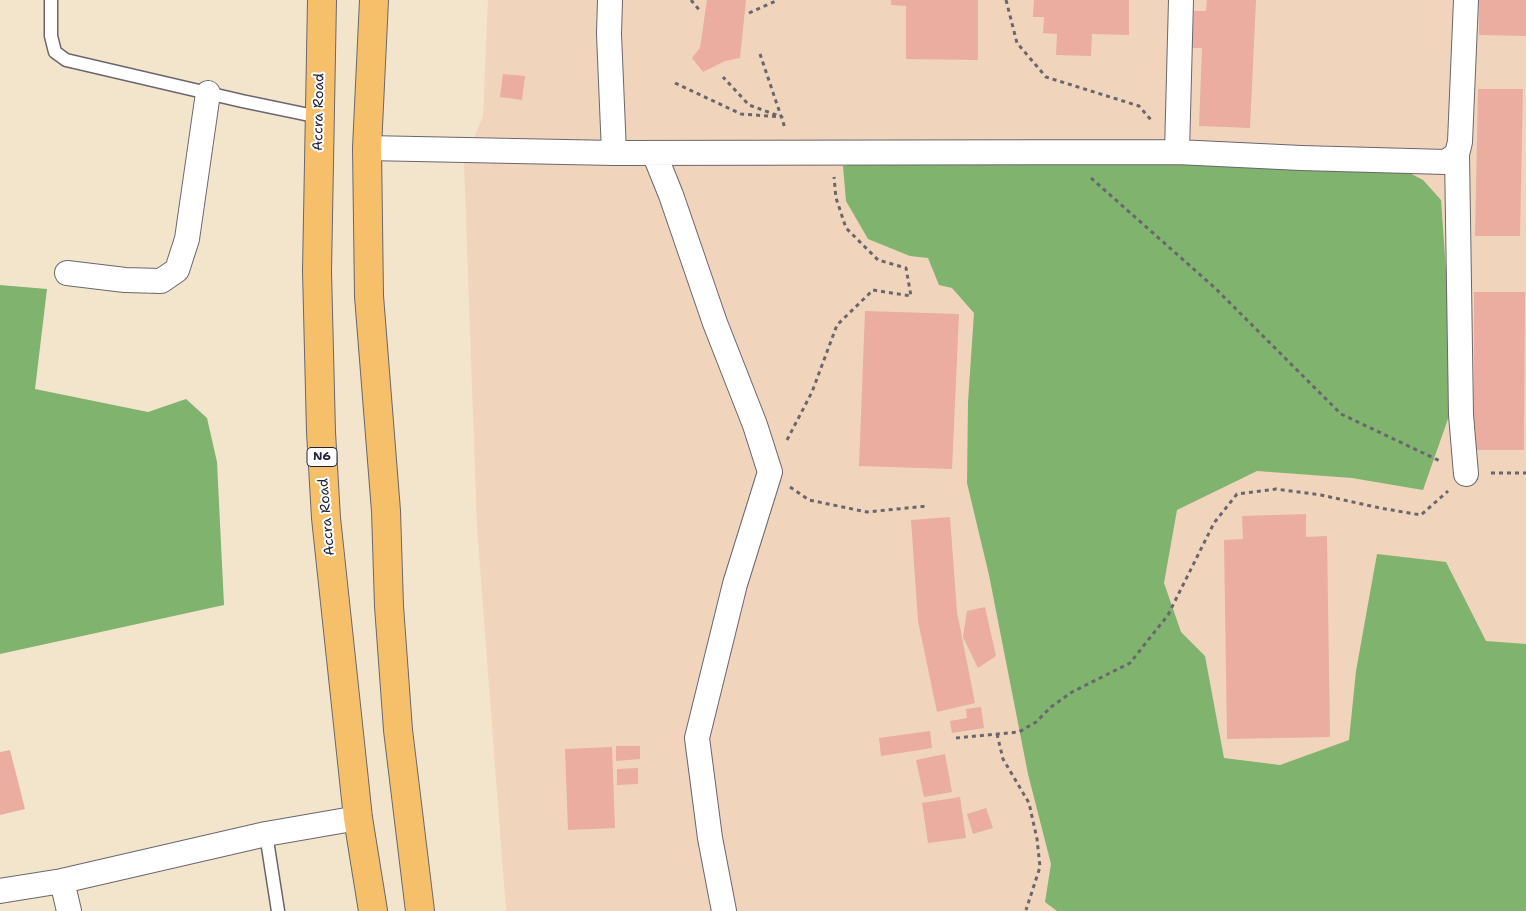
<!DOCTYPE html>
<html>
<head>
<meta charset="utf-8">
<style>
  body { margin:0 }
  canvas { display:block; background:#f2e5cb }
</style>
</head>
<body>
<canvas width="1526" height="911"></canvas>
<script>
const ctx = document.querySelector('canvas').getContext('2d');
ctx.lineJoin = 'round';
function fillPath(path, color) { ctx.fillStyle = color; ctx.fill(path, 'evenodd'); }
const shape = rows => new Path2D(rows.map(r => 'M' + r).join(''));
function stroke(path, color, width, dash) { ctx.strokeStyle = color; ctx.lineWidth = width; ctx.lineCap = dash ? 'butt' : 'round'; ctx.setLineDash(dash || []); ctx.stroke(path); }
function label(font, color, halo, rows, align = 'center') {
  ctx.font = font + ' "Shantell Sans",sans-serif'; ctx.lineWidth = 4; ctx.setLineDash([]); ctx.textBaseline = 'middle'; ctx.strokeStyle = halo; ctx.fillStyle = color; for (const [text, x, y, turn = 0] of rows) {
    ctx.save(); ctx.translate(x, y); ctx.rotate((+turn || 0) * Math.PI / 180); ctx.textAlign = isNaN(turn) ? turn : align; if (halo) ctx.strokeText(text, 0, 0); ctx.fillText(text, 0, 0); ctx.restore();
  }
}
fillPath(shape([
  [488,0,1526,0,1526,911,506,911,477,527,464,162,483,116]
]), '#f0d5bc');
fillPath(shape([
  [1034,160,1400,168,1423,180,1441,200,1455,399,1423,490,1352,478,1257,471,1177,510,1164,583,1181,632,1205,656,1224,758,1280,765,1349,740,1356,671,1377,554,1446,562,1486,641,1526,644,1526,911,1057,911,1045,902,1051,864,1028,774,989,575,967,483,968,402,974,313,952,288,939,285,928,258,910,256,868,239,846,201,843,166,868,162],
  [0,285,47,289,35,389,148,412,186,399,207,418,217,462,224,605,0,654]
]), '#7fb36e');
fillPath(shape([
  [707,0,746,0,740,58,725,61,703,72,692,58,700,48],
  [891,0,978,0,978,60,906,59,906,6,891,5],
  [1034,0,1129,0,1129,35,1092,34,1091,56,1056,55,1057,34,1043,33,1044,17,1033,17],
  [1207,0,1256,0,1250,128,1199,126,1202,48,1192,48,1194,11,1206,11],
  [1479,0,1526,0,1526,36,1479,35],
  [503,74,525,76,522,100,500,97],
  [1478,89,1523,89,1520,236,1475,236],
  [1474,292,1525,292,1524,450,1474,450],
  [865,311,959,314,952,469,859,466],
  [1306,514,1306,537,1327,536,1330,737,1227,739,1224,540,1243,539,1242,516],
  [950,517,957,612,975,703,937,712,918,621,911,520],
  [985,607,996,656,978,668,963,637,967,611],
  [981,707,984,728,952,733,950,721,967,718,966,709],
  [930,731,932,748,881,756,879,738],
  [616,746,640,746,640,759,616,761],
  [612,747,615,828,568,830,565,749],
  [10,750,25,809,0,815,0,752],
  [945,754,952,792,924,797,916,760],
  [638,768,638,784,617,785,617,769],
  [960,797,966,838,928,843,922,803],
  [986,808,993,828,973,834,967,814]
]), '#eaada0');
const service = shape([
  [51,0,51,36,55,52,66,60,242,101,319,117],
  [266,834,278,911]
]);
const minor = shape([
  [610,0,609,34,614,153],
  [1466,0,1460,142,1457,154,1461,415,1466,474],
  [367,148,614,153,1177,152,1301,158,1446,162,1457,154],
  [1177,152,1181,0],
  [654,153,671,195,715,323,755,425,770,472,735,584,697,738,710,838,724,911],
  [67,273,125,280,161,281,177,270,187,239,208,93],
  [62,881,69,911],
  [0,891,62,881,266,834,358,818]
]);
const trunk = shape([
  [322,0,317,271,321,432,326,518,358,818,373,911],
  [374,0,367,148,369,296,386,511,389,606,398,730,420,911]
]);
stroke(service, '#6b666d', 15);
stroke(minor, '#6b666d', 26);
stroke(trunk, '#6b666d', 30);
stroke(shape([
  [691,0,701,12],
  [1006,0,1017,43,1046,77,1139,106,1152,121],
  [749,13,778,0],
  [760,54,785,128],
  [675,83,741,114,782,117,749,105,723,77],
  [1091,178,1215,288,1341,414,1440,461],
  [787,440,812,392,837,325,873,290,911,296,906,268,878,260,846,228,836,198,834,177],
  [1491,473,1526,473],
  [790,487,809,500,867,512,927,506],
  [997,734,1003,759,1029,803,1037,839,1040,867,1026,910],
  [956,738,1019,732,1036,722,1051,707,1072,692,1130,663,1168,615,1214,523,1237,494,1276,489,1321,495,1380,508,1421,515,1448,491]
]), '#6b666d', 3, [4, 4]);
stroke(service, '#fff', 12);
stroke(minor, '#fff', 24);
stroke(trunk, '#f6c06b', 28);
for (const [x, y, w] of [
  [322,457,30]
]) { const box = new Path2D(); box.roundRect(x - w / 2, y - 9.5, w, 19, 4); ctx.fillStyle = '#fff'; ctx.fill(box); stroke(box, '#22223b', 1); }
label('bold 12px', '#22223b', null, [
  ["N6",322,457]
]);
label('14px', '#22223b', '#fff', [
  ["Accra Road",319,112,-89],
  ["Accra Road",327,517,-95]
]);
</script>
</body>
</html>
